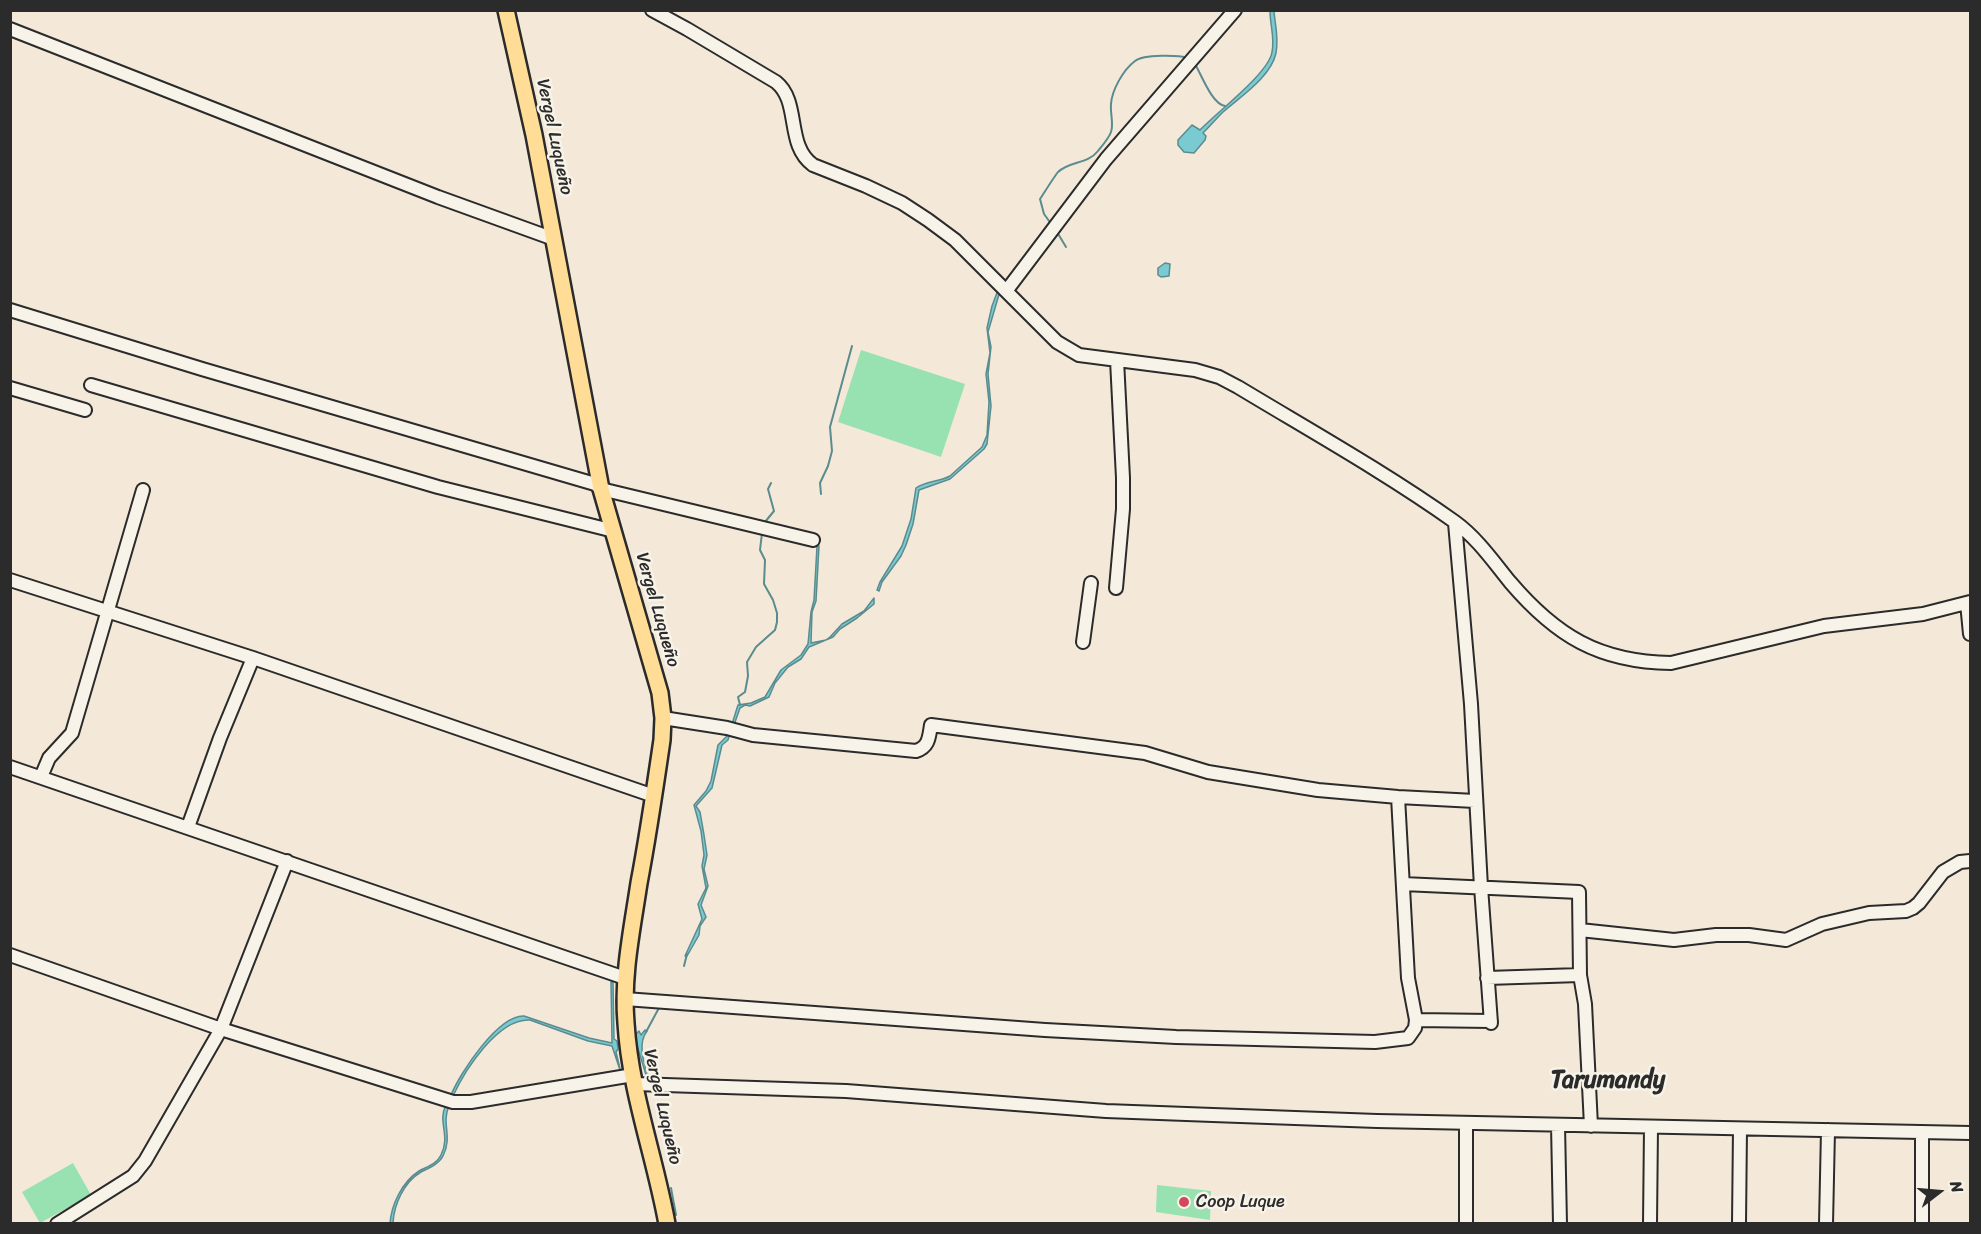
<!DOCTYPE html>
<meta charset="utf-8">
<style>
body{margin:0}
#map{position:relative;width:1981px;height:1234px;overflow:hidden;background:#f4e9d8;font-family:Sriracha,sans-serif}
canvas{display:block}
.frame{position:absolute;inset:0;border:12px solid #2b2b2b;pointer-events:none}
.north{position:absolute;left:1909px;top:1162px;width:60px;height:60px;-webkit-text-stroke:4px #f7f3e8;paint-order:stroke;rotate:74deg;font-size:16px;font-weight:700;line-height:24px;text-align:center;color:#2b2b2b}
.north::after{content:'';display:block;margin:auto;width:21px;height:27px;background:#2b2b2b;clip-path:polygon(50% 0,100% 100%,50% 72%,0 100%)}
</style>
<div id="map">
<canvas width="1981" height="1234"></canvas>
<div class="frame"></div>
<div class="north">N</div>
</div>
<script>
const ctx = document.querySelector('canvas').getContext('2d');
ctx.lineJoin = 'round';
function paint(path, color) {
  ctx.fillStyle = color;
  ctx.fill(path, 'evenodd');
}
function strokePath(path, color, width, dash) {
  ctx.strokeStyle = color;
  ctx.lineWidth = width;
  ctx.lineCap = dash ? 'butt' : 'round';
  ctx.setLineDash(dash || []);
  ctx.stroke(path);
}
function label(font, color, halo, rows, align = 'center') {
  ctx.font = font + ' Sriracha,sans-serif';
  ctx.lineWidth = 5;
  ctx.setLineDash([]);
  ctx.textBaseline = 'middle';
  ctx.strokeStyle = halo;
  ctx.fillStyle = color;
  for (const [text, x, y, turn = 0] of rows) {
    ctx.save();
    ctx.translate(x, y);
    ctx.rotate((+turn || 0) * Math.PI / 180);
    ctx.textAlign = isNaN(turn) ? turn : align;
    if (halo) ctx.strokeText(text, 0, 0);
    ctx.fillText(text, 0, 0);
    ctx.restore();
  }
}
const green = new Path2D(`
 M 861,350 L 965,384 L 941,457 L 838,422 Z
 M 73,1163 L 91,1195 L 40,1223 L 22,1192 Z
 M 1157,1185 L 1211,1191 L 1210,1220 L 1156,1212 Z`);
const water = new Path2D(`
 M 1270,11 L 1274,11 C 1275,25 1279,38 1276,53 C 1271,77 1240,97 1223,112 C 1216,119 1210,126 1203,133 L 1206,136 L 1205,140 L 1194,153 L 1184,152 L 1178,145 L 1178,140 L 1192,125 L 1200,130 C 1217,112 1269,73 1272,52 C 1275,38 1270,25 1270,11 Z
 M 1165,263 L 1170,264 L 1169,276 L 1161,277 L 1158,275 L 1158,268 Z
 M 998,290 L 1000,291 L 988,332 L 991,347 L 988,374 L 991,406 L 987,444 L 984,449 L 950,479 L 919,490 L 913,524 L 906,545 L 901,556 L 882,582 L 879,591 L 877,590 L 880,582 L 902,546 L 911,519 L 916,488 C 926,481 939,482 950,476 L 982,447 L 987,435 L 989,402 L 986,374 L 990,353 L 987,328 L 992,306 Z
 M 817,546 L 819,546 L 816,601 L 812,612 L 811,643 L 826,640 L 830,637 L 842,624 L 864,611 L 874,598 L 874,604 L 857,618 L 840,629 L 833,637 L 809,647 L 801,659 L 788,667 L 775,683 L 769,697 L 750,706 L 745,705 L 740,708 L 734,725 L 732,724 L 738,705 L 751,703 L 765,697 L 781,670 L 801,655 L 808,644 L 811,612 L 814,600 Z
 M 730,733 L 728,740 L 722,745 L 712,788 L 696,806 L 700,812 L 704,835 L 707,855 L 704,869 L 708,886 L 701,905 L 706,917 L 700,926 L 699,935 L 687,956 L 685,956 L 702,919 L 698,904 L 706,888 L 702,866 L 704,855 L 701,831 L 694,805 L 706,791 L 711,781 L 718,745 Z
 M 611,982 L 613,982 L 614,1039 L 617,1041 L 618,1049 L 616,1052 L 621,1073 L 612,1046 L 588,1041 L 530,1020 C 498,1018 465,1070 453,1096 L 451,1095 C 460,1073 498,1015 524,1016 L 589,1038 L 612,1043 Z
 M 645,1030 L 647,1031 C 637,1044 644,1063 649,1078 L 647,1078 L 634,1036 L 639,1031 L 641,1035 Z
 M 446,1105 L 449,1106 C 441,1124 453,1136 443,1156 C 439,1164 429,1168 421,1172 C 404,1182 394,1204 393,1223 L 390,1224 C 391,1205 402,1182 419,1171 C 426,1167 437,1164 441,1155 C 451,1135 437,1122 446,1105 Z`);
const stream = new Path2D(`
 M 1195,64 C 1202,76 1212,104 1225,106
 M 1052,225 L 1044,214 L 1040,199 C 1044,193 1054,177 1058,172 C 1069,161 1088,164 1098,151 C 1102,146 1109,138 1111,132 C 1114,124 1110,113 1111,104 C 1112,90 1123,70 1135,61 C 1144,54 1178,55 1189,58
 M 1057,232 L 1066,247
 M 821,494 L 820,483 L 828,466 L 832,451 L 830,427 L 852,346
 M 765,522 L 774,511 L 768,489 L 771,483
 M 740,705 L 738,697 L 745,692 L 748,676 L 747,662 L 756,647 L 775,630 L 777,622 L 777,613 L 773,600 L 764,584 L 765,560 L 760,550 L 762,533
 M 684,966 L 687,954
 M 646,1032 L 660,1006
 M 671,1188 L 676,1215`);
const minor = new Path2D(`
 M 652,10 L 687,29 L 776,82 C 801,102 785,145 813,165 L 866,186 L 902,203 L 928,220 L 955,240 L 1057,342 L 1079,355 L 1195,370 L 1219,377 L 1238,387 C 1311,431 1386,473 1455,522 C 1477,538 1493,561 1510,582 C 1556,636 1599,662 1671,663 L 1824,626 L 1923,614 L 1970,602
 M 10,29 L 438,197 L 554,239
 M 1007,290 L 1106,159 L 1235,10
 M 10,310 L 202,369 L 595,484 L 601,489 L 813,540
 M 91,385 L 438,487 L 614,531
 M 10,388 L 85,410
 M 1455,523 L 1471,704 L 1481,887 L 1491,1023
 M 10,580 L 253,658 L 654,796
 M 1116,588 L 1123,509 L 1123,478 L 1117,360
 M 1967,603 L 1970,634
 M 1083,642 L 1091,583
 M 663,718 L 727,728 L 753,735 L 916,751 C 929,747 929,737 931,725 L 1145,753 L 1208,772 L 1318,790 L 1398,797 L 1475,801
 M 10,767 L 625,978
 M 41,777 L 49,758 L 72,733 L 143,490
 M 188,827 L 220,738 L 253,658
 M 1403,884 L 1579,892 L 1580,975 L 1585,1004 L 1591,1126
 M 1580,930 L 1674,940 L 1716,935 L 1749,935 L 1786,940 L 1822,924 L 1869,913 L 1906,911 L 1913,908 L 1919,903 L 1943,872 L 1960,862 L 1970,861
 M 10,955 L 221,1029 L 453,1102 L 471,1102 L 633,1075
 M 1487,978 L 1580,975
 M 625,999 L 1045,1030 L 1176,1037 L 1375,1042 L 1408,1038 L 1415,1028 L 1416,1020 L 1408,978 L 1398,797
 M 1416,1020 L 1491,1021
 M 635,1084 L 846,1091 L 1106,1111 L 1213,1115 L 1377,1121 L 1970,1133
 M 1558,1125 L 1560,1224
 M 1922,1132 L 1922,1224
 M 57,1224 L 133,1176 L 145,1161 L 221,1029 L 287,861
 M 1466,1224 L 1466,1123
 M 1650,1224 L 1651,1127
 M 1739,1224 L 1740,1129
 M 1826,1224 L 1828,1130`);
const major = new Path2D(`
 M 506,10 L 534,135 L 601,489 L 660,693 L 663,718 L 662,740 C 655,788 648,836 639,883 C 632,930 622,976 626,1023 C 630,1091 655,1157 667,1224`);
const markers = [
 [1184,1202,6,"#d1495b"]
];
const streetNames = [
 ["Vergel Luqueño",554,137,78],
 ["Vergel Luqueño",657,610,74],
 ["Vergel Luqueño",662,1107,77]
];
const poiNames = [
 ["Coop Luque",1196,1202]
];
const districtNames = [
 ["Tarumandy",1608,1081]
];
paint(green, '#98e1b0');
paint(water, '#7acbd1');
strokePath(water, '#5a8b8f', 1.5);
strokePath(stream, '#5a8b8f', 2);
strokePath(minor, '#2b2b2b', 16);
strokePath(major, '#2b2b2b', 20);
strokePath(minor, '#f7f3e8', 12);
strokePath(major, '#ffdd96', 15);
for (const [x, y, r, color] of markers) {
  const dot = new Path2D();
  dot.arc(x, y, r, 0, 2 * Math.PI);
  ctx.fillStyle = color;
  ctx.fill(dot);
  strokePath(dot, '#f7f3e8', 2);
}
label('18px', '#2b2b2b', '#f7f3e8', streetNames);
label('18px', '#2b2b2b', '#f7f3e8', poiNames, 'left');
label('bold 24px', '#2b2b2b', '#f7f3e8', districtNames);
</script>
